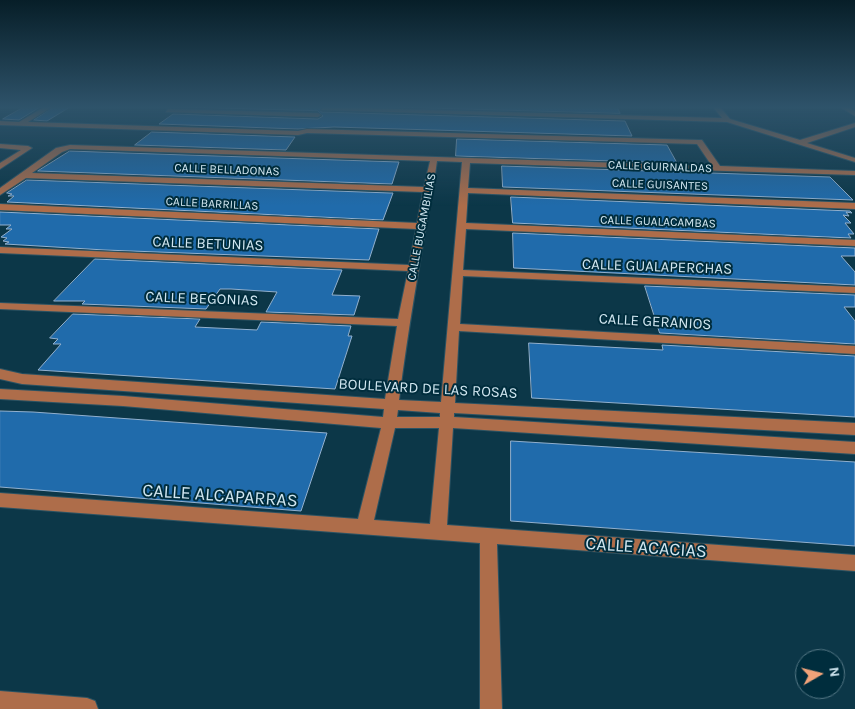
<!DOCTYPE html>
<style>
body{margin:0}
#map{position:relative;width:855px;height:709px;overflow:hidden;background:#0c3748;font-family:Karla,sans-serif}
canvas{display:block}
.north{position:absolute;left:795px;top:649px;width:50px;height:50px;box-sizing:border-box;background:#002d3d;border:1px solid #547785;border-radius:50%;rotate:82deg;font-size:14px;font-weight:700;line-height:20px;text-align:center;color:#d1e7f1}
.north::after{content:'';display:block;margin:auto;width:18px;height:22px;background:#f0a279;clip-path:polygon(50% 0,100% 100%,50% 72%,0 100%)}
</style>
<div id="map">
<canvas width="855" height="709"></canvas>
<div class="north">N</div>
</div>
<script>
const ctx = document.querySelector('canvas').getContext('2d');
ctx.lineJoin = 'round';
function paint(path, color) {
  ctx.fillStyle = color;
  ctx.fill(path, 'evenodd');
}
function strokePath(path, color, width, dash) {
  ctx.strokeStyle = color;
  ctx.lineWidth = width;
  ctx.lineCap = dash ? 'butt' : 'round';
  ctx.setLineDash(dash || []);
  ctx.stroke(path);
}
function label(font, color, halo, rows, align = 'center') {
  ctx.font = font + ' Karla,sans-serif';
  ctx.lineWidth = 4;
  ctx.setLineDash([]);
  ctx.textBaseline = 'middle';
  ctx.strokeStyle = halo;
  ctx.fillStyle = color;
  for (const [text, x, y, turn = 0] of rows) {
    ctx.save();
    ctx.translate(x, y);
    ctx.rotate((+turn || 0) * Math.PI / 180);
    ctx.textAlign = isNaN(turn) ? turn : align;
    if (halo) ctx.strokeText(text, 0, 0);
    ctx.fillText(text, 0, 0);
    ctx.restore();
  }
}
const building = new Path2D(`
 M 24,107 L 40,107 L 19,120 L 3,119 Z
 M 54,107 L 70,107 L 47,121 L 34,120 Z
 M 181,107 L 321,107 L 321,112 L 625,121 L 632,136 L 334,127 L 298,129 L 159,124 L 173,114 L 318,119 L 323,116 L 318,111 Z
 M 393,107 L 617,107 L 620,113 Z
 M 152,132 L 295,137 L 286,150 L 135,145 Z
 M 457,139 L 667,145 L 677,163 L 456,156 Z
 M 70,151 L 125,153 L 399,162 L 392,184 L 38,171 Z
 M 502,166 L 830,177 L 853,200 L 503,187 Z
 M 27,180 L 390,193 L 393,193 L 383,220 L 7,202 L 14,196 L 8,196 L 12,194 L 7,193 Z
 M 511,197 L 850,211 L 852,213 L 846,212 L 849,216 L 843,215 L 851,223 L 845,223 L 854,234 L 848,234 L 851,238 L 513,223 Z
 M 0,212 L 379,229 L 369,260 L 105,250 L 5,244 L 9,242 L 3,241 L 7,238 L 1,237 L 12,229 L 6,229 L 11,225 L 0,225 Z
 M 513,233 L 855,248 L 855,256 L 841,256 L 855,272 L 855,285 L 514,268 Z
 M 95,259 L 342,270 L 332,295 L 360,296 L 354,315 L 266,312 L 277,292 L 231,289 L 220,289 L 206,309 L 82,304 L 85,301 L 54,301 Z
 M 645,286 L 855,295 L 855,307 L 844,307 L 855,321 L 855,344 L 660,333 Z
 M 73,314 L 200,319 L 195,327 L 216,328 L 257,330 L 261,322 L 351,326 L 348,336 L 352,336 L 335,389 L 38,370 L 61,344 L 53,344 L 58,339 L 50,338 Z
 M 529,343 L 663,350 L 662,345 L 855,356 L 855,417 L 532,398 Z
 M 0,411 L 33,412 L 327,433 L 301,511 L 0,487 Z
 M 511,441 L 855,462 L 855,546 L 511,521 Z`);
const minor = new Path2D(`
 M 44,107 L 52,107 L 28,122 L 298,131 L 307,129 L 699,140 L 702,140 L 720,166 L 855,171 L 855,175 L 470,163 L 468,188 L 855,203 L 855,209 L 468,193 L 466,223 L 855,240 L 855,246 L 466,229 L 463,270 L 855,287 L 855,293 L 463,276 L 460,324 L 855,346 L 855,354 L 459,331 L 455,403 L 855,423 L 855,435 L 454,413 L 454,417 L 855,442 L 855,454 L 453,428 L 447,525 L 855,555 L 855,571 L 497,544 L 502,709 L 480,709 L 480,543 L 0,507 L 0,493 L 358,519 L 381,428 L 123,406 L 0,399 L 0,389 L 123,396 L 383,417 L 384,409 L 22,384 L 0,379 L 0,369 L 22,374 L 385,399 L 397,326 L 0,309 L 0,303 L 398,319 L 408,271 L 0,253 L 0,247 L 409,265 L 416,229 L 0,210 L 0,204 L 417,223 L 423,192 L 26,178 L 0,195 L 0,188 L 56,148 L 70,145 L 712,166 L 697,144 L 307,133 L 298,135 L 0,125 L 0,121 L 19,122 ZM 70,149 L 430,161 L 424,187 L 32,173 L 62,152 ZM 437,161 L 462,162 L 441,402 L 399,400 C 408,329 420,261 432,192 L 434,190 L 433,188 ZM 398,410 L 440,413 L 440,417 L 397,417 ZM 395,428 L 439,428 L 430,524 L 374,520 Z
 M 323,107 L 722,118 L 713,107 L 720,107 L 730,119 L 800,140 L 855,123 L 855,127 L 807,143 L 855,158 L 855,162 L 727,122 L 321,110 Z
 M 840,107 L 848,107 L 855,111 L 855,116 Z
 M 168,109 L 318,113 L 321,115 L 318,117 L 166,112 Z
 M 0,144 L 28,146 L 32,148 L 0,169 L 0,163 L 21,150 L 0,148 Z
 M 0,691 L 87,698 L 95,701 L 98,709 L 0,709 Z`);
const farStreetnames = [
 ["CALLE GUIRNALDAS",660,167,2],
 ["CALLE BELLADONAS",227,170,2],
 ["CALLE GUISANTES",660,185,2],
 ["CALLE BARRILLAS",212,204,3],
 ["CALLE GUALACAMBAS",658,222,2],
 ["CALLE BUGAMBILIAS",422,227,-79]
];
const streetNames = [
 ["CALLE BETUNIAS",208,244,2],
 ["CALLE GUALAPERCHAS",657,267,2],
 ["CALLE BEGONIAS",202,299,2],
 ["CALLE GERANIOS",655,322,3],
 ["BOULEVARD DE LAS ROSAS",428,389,3]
];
const nearStreetnames = [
 ["CALLE ALCAPARRAS",220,496,4],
 ["CALLE ACACIAS",646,548,4]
];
paint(building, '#206bab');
strokePath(building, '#92b0ce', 1);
strokePath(minor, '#2c5363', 2);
paint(minor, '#ae6d4a');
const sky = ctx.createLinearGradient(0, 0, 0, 206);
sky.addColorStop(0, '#071e28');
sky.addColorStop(0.52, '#2e536a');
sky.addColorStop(1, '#2e536a00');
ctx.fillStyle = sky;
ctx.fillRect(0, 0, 855, 206);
label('12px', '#d1e7f1', '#002d3d', farStreetnames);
label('15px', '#d1e7f1', '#002d3d', streetNames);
label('18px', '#d1e7f1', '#002d3d', nearStreetnames);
</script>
